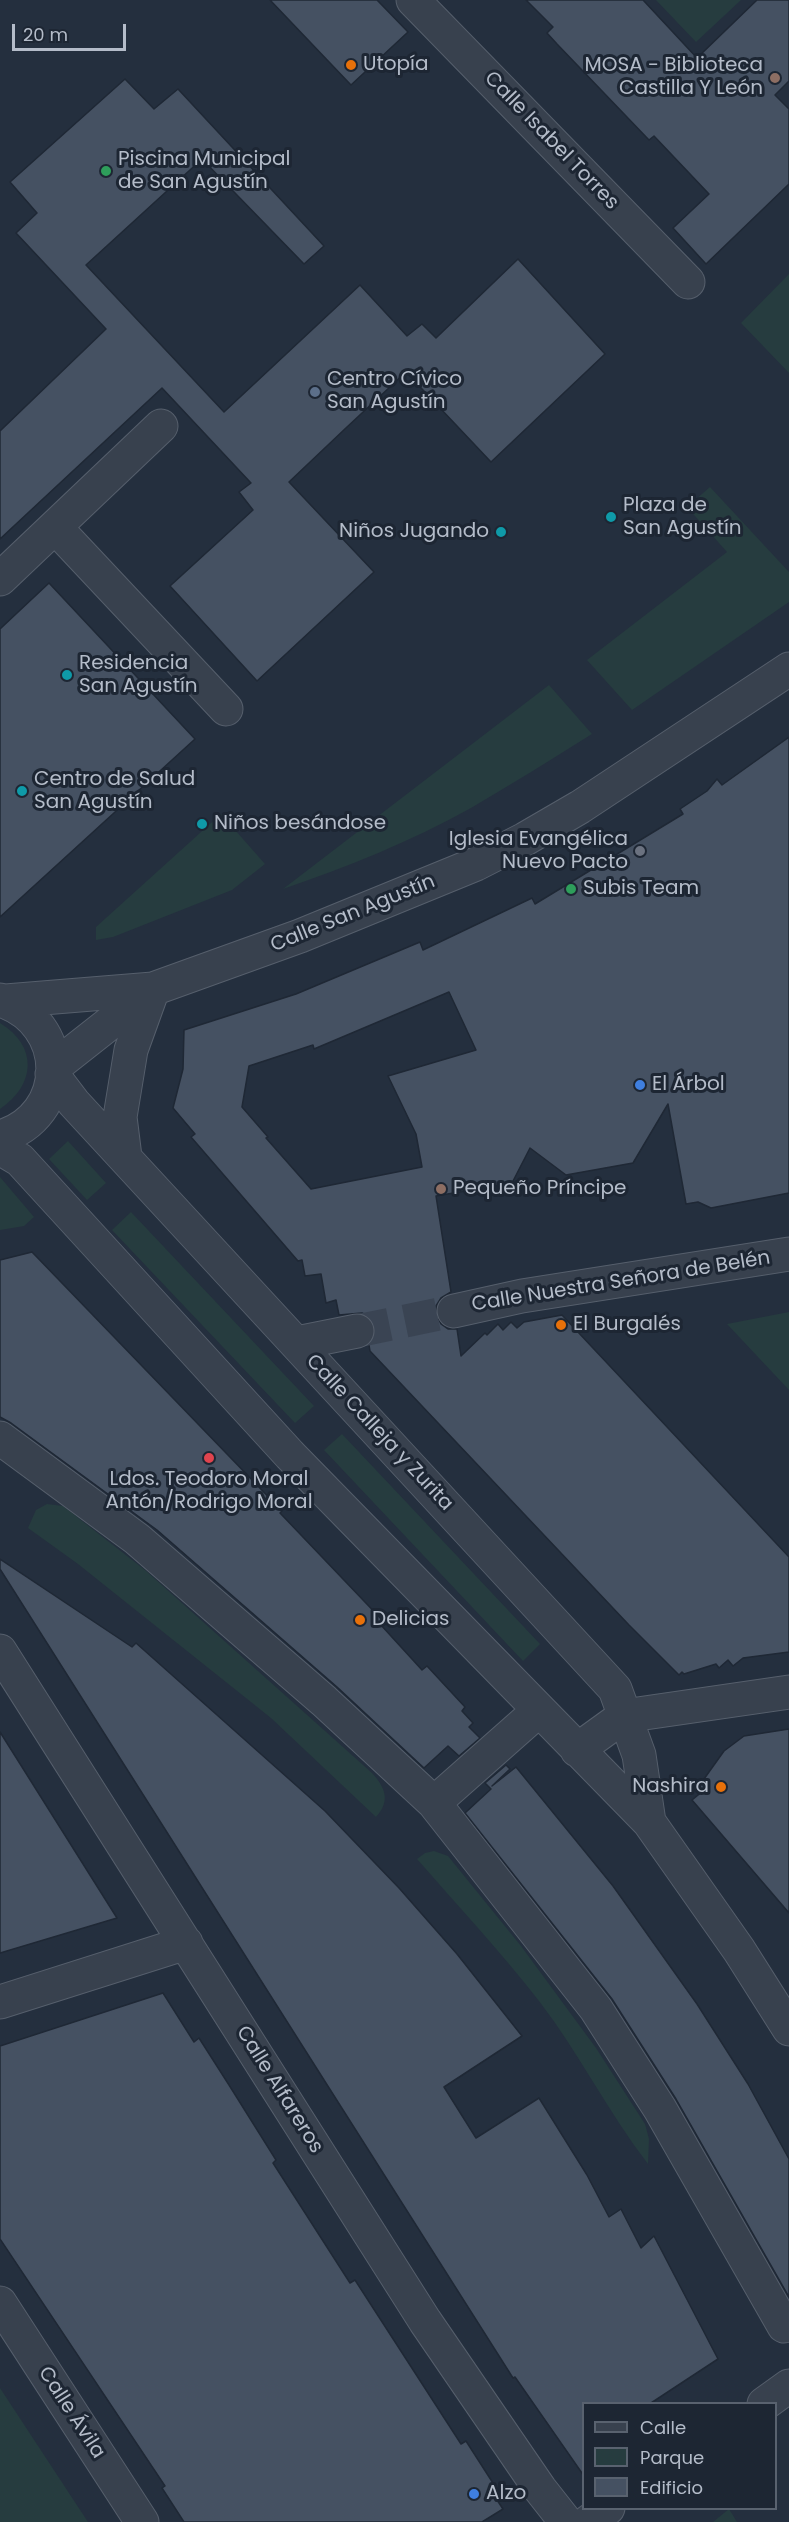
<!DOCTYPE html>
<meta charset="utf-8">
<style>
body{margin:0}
#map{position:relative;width:789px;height:2522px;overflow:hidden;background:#242f3e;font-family:Poppins,sans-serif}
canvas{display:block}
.legend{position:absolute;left:582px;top:2402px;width:195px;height:108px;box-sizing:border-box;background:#1d2633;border:2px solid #59626f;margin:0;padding:8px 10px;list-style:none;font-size:18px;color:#b4bcc9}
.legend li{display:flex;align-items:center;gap:12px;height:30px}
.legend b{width:30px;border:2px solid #59626f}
.scale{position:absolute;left:12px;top:24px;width:114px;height:27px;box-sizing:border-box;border:3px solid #b4bcc9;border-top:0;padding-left:8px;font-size:18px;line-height:21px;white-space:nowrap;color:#b4bcc9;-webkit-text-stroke:4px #1d2633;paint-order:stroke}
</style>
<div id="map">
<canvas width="789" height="2522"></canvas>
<ul class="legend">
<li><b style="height:8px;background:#38414e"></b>Calle</li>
<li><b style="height:16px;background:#263c3f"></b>Parque</li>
<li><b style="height:16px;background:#455162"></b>Edificio</li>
</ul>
<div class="scale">20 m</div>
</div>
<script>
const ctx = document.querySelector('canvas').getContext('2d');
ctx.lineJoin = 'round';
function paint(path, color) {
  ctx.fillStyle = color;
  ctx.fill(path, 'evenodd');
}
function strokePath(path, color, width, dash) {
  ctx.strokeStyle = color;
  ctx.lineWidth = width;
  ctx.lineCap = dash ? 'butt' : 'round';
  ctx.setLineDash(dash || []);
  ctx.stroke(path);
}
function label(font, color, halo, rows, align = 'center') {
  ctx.font = font + ' Poppins,sans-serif';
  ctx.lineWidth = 6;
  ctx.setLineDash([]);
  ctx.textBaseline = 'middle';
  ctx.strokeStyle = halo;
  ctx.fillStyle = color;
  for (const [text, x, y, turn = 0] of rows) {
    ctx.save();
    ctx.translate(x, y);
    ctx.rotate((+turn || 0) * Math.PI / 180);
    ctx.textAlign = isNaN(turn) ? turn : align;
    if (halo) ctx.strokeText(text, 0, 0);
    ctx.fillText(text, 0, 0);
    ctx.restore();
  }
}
const green = new Path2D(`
 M 656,0 L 741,0 L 696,42 Z
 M 789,274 L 789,373 L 741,323 Z
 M 710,487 L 789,572 L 789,602 L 632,710 L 587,660 L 727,552 L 687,507 Z
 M 549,685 L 592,734 C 552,759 512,784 471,808 C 412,841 347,867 283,889 Z
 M 221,814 L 265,864 L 232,890 L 113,937 L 96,940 L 96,927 Z
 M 0,1023 C 38,1046 36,1085 0,1109 Z
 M 68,1141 L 106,1183 L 87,1200 L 49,1159 Z
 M 0,1177 L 34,1217 L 24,1226 L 0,1230 Z
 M 131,1212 L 314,1406 L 295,1423 L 112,1230 Z
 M 789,1312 L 789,1390 L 727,1324 Z
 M 342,1434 L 540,1644 L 523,1661 L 324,1450 Z
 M 47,1504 L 63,1506 L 145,1570 L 372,1773 C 385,1787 391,1801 376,1817 L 271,1718 L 78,1564 L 28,1528 L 36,1510 Z
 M 434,1851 L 448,1856 L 521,1946 L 596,2048 L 645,2124 L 649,2139 L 648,2164 C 608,2112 579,2053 539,2001 C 501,1952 458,1906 417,1859 L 425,1853 Z
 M 0,2388 L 88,2522 L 0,2522 Z
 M 729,2509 L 737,2522 L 713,2522 Z`);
const building = new Path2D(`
 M 270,0 L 377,0 L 408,32 L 351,85 Z
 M 526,0 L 643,0 L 697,58 L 757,0 L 789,0 L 789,81 L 775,95 L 789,109 L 789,184 L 706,264 L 673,228 L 709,194 L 654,136 L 649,140 L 557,44 L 547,33 L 553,27 Z
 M 125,79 L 154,109 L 178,89 L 324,246 L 304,264 L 202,159 L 86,265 L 224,412 L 360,285 L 407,336 L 422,324 L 436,338 L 518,259 L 605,354 L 491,462 L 406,372 L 347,427 L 289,482 L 374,572 L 257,681 L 170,586 L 253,510 L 239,492 L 251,483 L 162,388 L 0,539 L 0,431 L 106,329 L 16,233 L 37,213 L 10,182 Z
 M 49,583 L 195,739 L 0,917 L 0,629 Z
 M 789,737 L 789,1193 L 711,1208 L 698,1202 L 686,1204 L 668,1104 L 633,1163 L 566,1175 L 530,1148 L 512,1183 L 436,1196 L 451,1292 L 441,1298 L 436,1306 L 436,1314 L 441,1324 L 448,1329 L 457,1329 L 461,1356 L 485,1333 L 487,1335 L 498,1324 L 503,1330 L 511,1322 L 517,1328 L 524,1322 L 562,1315 L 789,1557 L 789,1652 L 743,1658 L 733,1666 L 728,1660 L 719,1668 L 716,1664 L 684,1674 L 682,1672 L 679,1675 L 629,1625 L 370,1351 L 369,1345 L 375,1338 L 375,1328 L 371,1318 L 362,1313 L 339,1315 L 336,1300 L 326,1303 L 321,1274 L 305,1276 L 302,1260 L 298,1261 L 191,1137 L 195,1134 L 173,1108 L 183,1069 L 184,1030 L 296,994 L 420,942 L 423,950 L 532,898 L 535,904 L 683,814 L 680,809 L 707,791 L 717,779 L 722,785 ZM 449,992 L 476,1050 L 388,1076 L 416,1134 L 422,1167 L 311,1189 L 266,1138 L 268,1137 L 242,1107 L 249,1066 L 313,1045 L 314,1049 Z
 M 32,1252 L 282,1511 L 280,1513 L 384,1622 L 380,1624 L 422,1670 L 427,1666 L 465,1707 L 462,1711 L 473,1723 L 469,1727 L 480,1738 L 459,1756 L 448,1746 L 424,1768 L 337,1687 L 157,1530 L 11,1423 L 0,1417 L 0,1260 Z
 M 0,1559 L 132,1647 L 136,1643 L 325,1811 L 399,1888 L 457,1954 L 522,2036 L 444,2087 L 476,2138 L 539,2098 L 587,2175 L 609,2217 L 621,2209 L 641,2248 L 654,2236 L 718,2359 L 651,2403 L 584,2403 L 584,2476 L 515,2377 L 513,2378 L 0,1569 Z
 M 789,1729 L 789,1913 L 692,1800 L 703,1791 L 699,1786 L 724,1751 L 744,1736 Z
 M 0,1732 L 117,1918 L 0,1953 Z
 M 506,1765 L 510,1769 L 492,1786 L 516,1767 L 613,1886 L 697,2004 L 748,2084 L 789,2159 L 789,2297 L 676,2099 L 612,1999 L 465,1813 L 491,1789 L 485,1783 Z
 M 163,1993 L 194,2042 L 199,2038 L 229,2085 L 276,2160 L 273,2163 L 350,2283 L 355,2280 L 461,2444 L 466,2441 L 500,2494 L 495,2497 L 503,2509 L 482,2522 L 184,2522 L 162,2488 L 165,2486 L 0,2239 L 0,2046 Z`);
const minorTunnel = new Path2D(`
 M 357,1331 L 454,1311`);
const minor = new Path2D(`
 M 413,0 L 688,282
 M 55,527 L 226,709
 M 0,579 L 161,426
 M 0,1000 C 70,1022 71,1116 0,1137
 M 6,1001 L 153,989 L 300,936 L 476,864 L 525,839 L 580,807 L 789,669
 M 54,1067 L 153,989
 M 52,1074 L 74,1103 L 615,1689 L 639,1755 L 649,1822
 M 0,1148 L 20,1160 L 290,1455 L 649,1822 L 739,1950 L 789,2029
 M 125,1157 L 120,1117 L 131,1050 L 153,989
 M 454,1311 L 522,1296 L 789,1254
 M 297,1343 L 357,1331
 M 0,1438 L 137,1539 L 324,1701 L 434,1803 L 596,2009 L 660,2109 L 784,2326
 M 0,1651 L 425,2321 L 540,2489 L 566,2522
 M 577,1750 L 624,1716 L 789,1692
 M 434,1803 L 538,1711
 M 0,2002 L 186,1943
 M 0,2303 L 142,2522
 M 764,2404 L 789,2386
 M 588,2522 L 608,2508`);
const markers = [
 [351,65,6,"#e8710a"],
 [775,78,6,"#8d6e63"],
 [106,171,6,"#2e9e5b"],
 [315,392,6,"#5c6f8a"],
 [611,517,6,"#0f9aa8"],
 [501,532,6,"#0f9aa8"],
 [67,675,6,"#0f9aa8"],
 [22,791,6,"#0f9aa8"],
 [202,824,6,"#0f9aa8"],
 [640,851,6,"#6b7280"],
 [571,889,6,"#2e9e5b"],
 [640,1085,6,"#3f7fe0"],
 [441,1189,6,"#8d6e63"],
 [561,1325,6,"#e8710a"],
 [209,1458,6,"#e0444e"],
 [360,1620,6,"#e8710a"],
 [721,1787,6,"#e8710a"],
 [474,2494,6,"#3f7fe0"]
];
const poiNames = [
 ["Utopía",363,65],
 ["MOSA - Biblioteca",763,66,"right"],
 ["Castilla Y León",763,89,"right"],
 ["Piscina Municipal",118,160],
 ["de San Agustín",118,183],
 ["Centro Cívico",327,380],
 ["San Agustín",327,403],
 ["Plaza de",623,506],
 ["San Agustín",623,529],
 ["Niños Jugando",489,532,"right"],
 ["Residencia",79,664],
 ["San Agustín",79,687],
 ["Centro de Salud",34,780],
 ["San Agustín",34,803],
 ["Niños besándose",214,824],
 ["Iglesia Evangélica",628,840,"right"],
 ["Nuevo Pacto",628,863,"right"],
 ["Subis Team",583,889],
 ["El Árbol",652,1085],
 ["Pequeño Príncipe",453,1189],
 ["El Burgalés",573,1325],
 ["Ldos. Teodoro Moral",209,1480,"center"],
 ["Antón/Rodrigo Moral",209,1503,"center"],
 ["Delicias",372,1620],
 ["Nashira",709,1787,"right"],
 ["Alzo",486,2494]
];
const streetNames = [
 ["Calle Isabel Torres",551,141,46],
 ["Calle San Agustín",353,914,-22],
 ["Calle Nuestra Señora de Belén",621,1282,-9],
 ["Calle Calleja y Zurita",379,1433,47],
 ["Calle Alfareros",279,2090,58],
 ["Calle Ávila",71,2413,57]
];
paint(green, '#263c3f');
paint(building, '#455162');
strokePath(building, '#1f2835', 1.5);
strokePath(minorTunnel, '#3a4453', 33, [33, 16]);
strokePath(minor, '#565f6c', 35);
strokePath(minor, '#38414e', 33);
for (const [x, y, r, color] of markers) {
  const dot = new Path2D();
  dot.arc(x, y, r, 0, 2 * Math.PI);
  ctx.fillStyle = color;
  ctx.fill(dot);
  strokePath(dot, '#1d2633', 2);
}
label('20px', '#b4bcc9', '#1d2633', poiNames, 'left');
label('20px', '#b4bcc9', '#1d2633', streetNames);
</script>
